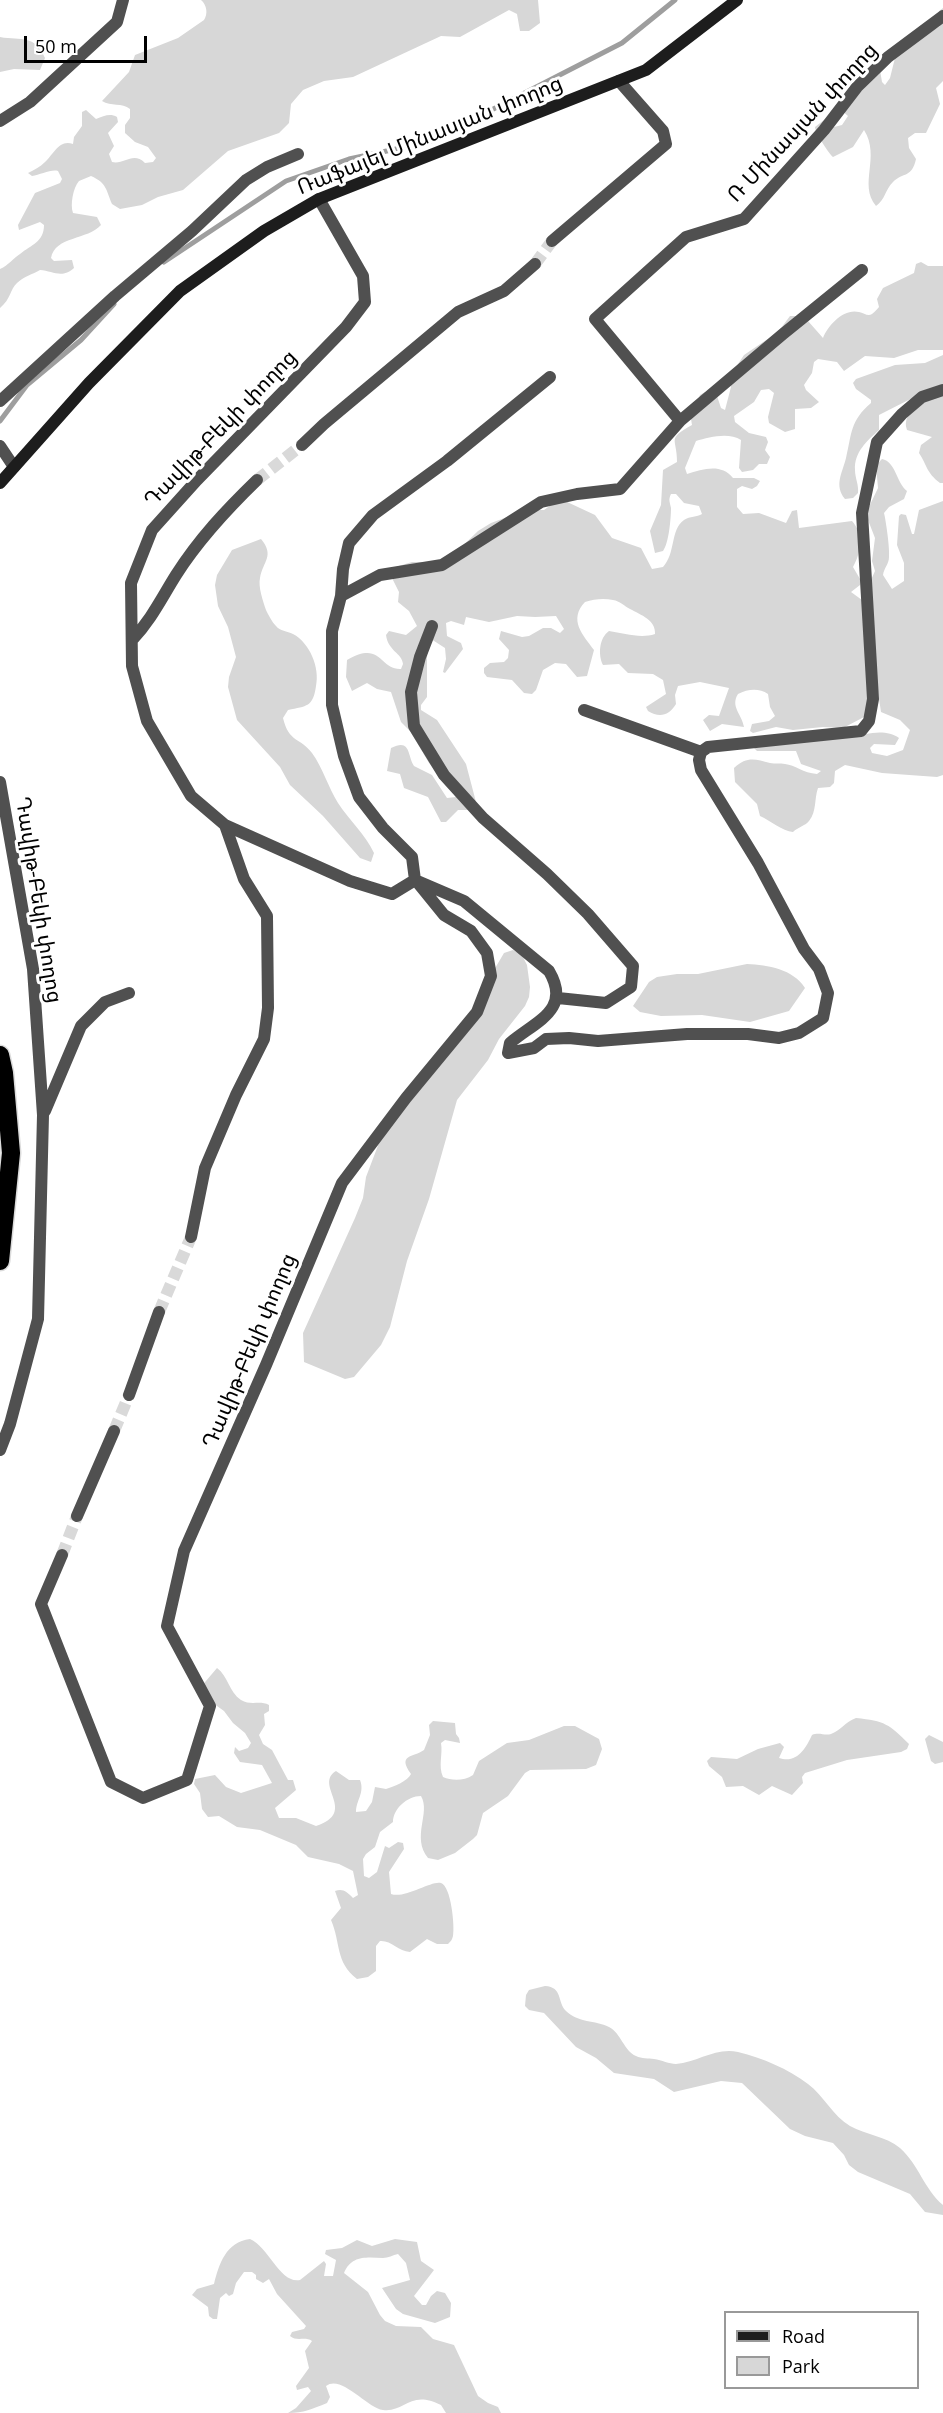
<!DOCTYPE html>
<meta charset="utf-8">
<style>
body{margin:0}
#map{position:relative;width:943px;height:2413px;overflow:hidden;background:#fff;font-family:"Open Sans",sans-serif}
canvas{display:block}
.legend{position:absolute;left:724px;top:2311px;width:195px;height:78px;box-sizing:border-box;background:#fff;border:2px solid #999;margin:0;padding:8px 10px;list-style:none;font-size:18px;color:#000}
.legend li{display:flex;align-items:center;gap:12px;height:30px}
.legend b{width:30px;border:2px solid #999}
.scale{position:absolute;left:24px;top:36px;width:123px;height:27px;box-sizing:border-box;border:3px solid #000;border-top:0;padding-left:8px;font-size:18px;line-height:21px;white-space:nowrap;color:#000;-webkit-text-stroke:4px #fff;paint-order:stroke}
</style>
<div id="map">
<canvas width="943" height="2413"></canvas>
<ul class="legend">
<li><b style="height:8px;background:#1d1d1d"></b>Road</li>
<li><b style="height:16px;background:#d7d7d7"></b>Park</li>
</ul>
<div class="scale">50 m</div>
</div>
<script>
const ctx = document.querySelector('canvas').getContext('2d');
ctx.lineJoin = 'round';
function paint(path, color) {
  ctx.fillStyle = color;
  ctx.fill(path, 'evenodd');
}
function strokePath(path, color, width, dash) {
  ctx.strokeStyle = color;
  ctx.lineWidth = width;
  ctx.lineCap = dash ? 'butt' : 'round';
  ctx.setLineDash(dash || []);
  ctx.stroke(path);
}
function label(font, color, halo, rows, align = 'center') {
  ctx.font = font + ' "Open Sans","Noto Sans Armenian",sans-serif';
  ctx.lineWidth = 6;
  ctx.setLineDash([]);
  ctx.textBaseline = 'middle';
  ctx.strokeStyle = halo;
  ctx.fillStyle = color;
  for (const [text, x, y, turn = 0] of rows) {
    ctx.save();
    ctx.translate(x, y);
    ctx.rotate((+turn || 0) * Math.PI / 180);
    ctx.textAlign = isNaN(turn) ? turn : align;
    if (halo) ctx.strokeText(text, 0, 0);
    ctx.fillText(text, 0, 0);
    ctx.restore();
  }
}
const green = new Path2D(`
 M 201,0 L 538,0 L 540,23 L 529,31 L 520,31 L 517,14 L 509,10 L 460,37 L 441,36 L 353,77 L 324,81 L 303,90 L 291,104 L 289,123 L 279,133 L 228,151 L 183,190 L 158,197 L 142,205 L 120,209 L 112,204 C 106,190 107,183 91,176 L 79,181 C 73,188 70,205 73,213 L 97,217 L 101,225 C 88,240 55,236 51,258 L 54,261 L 72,260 L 74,268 C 62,279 53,271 40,270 C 33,274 23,277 17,283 C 10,289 11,299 0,308 L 0,269 C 9,265 12,259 20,254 C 31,245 44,242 44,225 L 40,222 L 19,230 L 18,225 L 35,193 L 60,183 L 62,179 L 58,171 C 51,169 40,175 32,176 L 28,173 C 34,170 40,167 45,162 C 54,154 59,139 73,144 L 74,137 L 82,126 L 82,112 L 86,110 L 96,119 C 104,116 110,113 117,117 L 118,122 L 108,133 L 114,146 L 109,154 L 112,162 C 124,165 133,151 145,163 L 153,162 L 156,158 L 148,147 L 135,142 L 125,133 L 125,125 L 130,118 L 130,109 C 122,102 111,107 102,101 L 129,72 L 135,55 L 178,38 L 204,20 C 208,14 207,5 201,0 Z
 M 943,8 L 943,81 L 936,88 L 940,104 L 926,133 L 915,133 L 908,138 L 909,148 L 916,159 C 912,178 903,172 893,182 C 885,190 885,200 876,206 C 858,184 881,157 864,130 L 853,147 L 833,157 C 829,154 815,132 815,127 L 829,116 L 834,127 L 842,125 L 848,116 L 841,110 L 880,70 L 882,82 L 885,85 L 890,78 L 896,54 L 940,26 L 939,11 Z
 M 0,37 C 22,41 34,34 45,58 L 40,70 L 14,69 L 0,72 Z
 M 921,262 L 928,266 L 943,266 L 943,350 L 918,350 L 894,358 L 865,356 L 844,371 L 837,362 L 818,359 L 814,362 L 812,373 L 804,385 L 806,390 L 819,402 L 811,408 L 795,409 L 795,429 L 785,432 L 769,423 L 768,417 L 774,393 L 769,389 L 761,390 L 754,402 L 734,416 L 735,422 L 749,433 L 766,437 L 768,442 L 765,450 L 770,457 L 767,464 L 759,464 L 753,470 L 742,472 L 739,468 L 741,440 C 729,432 709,437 696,441 L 685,468 L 687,474 C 703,469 721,463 733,478 L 754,478 L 760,481 L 757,486 L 752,489 L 742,486 L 737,489 L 737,507 L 743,514 L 759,513 L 786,523 L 792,511 L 797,510 L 799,528 L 852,521 C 864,534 861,553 853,567 L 860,579 L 860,585 L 851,592 L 862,600 L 875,571 L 872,561 L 875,538 L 868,520 L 867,511 L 878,488 L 876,465 L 882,459 C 896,462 896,482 907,491 L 904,499 L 889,507 L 884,513 C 886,521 890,549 889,557 C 889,564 884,568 883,575 L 892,589 L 904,581 L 904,563 L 897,545 L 899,516 L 901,514 L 906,515 L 912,534 L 914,534 L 919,510 L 943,501 L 943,775 L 937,777 L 882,773 L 845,765 L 835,771 L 834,783 L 830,787 L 818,788 C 814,799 817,811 809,821 C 805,826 798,827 793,832 C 782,831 771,821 760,816 L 757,804 L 735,782 L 734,768 C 747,756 755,759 770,763 C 775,764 780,763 785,764 C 795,765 803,773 817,774 L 821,771 L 801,764 L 796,751 L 757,751 L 753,747 L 853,737 C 867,733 887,729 899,738 L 895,745 L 874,744 L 870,748 L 872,753 L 887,756 L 903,750 L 910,730 L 900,720 L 881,712 L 878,692 L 866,716 L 843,728 L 823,727 L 793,730 L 776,727 L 753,733 L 750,731 L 752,724 L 769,721 L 775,716 L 770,707 L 768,694 C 759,688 748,689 738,694 C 730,707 742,714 744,727 L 722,724 L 710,731 L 703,720 L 709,715 L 719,716 L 729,688 L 700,682 L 678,686 L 675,695 L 676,704 C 669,716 659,718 648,711 L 646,707 L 666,694 L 663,680 L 653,674 L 628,673 L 619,664 L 603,665 C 598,655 599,638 609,631 C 624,633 640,639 655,634 C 656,620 641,615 630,609 C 624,606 620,601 613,600 C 604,598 594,599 585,602 C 568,620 583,635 594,650 L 587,676 L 577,677 L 566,664 L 555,663 L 543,670 L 536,690 L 532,694 L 524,693 L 512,680 L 487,677 L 484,673 L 484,668 L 490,663 L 504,662 L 508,658 L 509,650 L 499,639 L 501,631 L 522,637 L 529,636 L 543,628 L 551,628 L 560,633 L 564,629 L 556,616 L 535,617 L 517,616 L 489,622 L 466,617 L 464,625 L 451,621 L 446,623 L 447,636 L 461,643 L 463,649 L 445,673 L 443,672 L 446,659 L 445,648 L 431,639 L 429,643 L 427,657 L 427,697 L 421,705 L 421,710 L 437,720 L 466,764 L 476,802 L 469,810 L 458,810 L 446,822 L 441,822 L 428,797 L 404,788 L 400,774 L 387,771 L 391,748 C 411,738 407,755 414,766 L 432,775 L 447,798 L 456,797 L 429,763 L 410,731 L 401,722 L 391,692 L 377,689 L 367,683 L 352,691 L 346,677 L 347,660 C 382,640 379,670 401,669 L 403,664 C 402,653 388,651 386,635 L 389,631 L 406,635 L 417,626 L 409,611 L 398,602 L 399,592 L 392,578 L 392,568 L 412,562 L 446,562 L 478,531 L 491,523 L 526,510 L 544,510 L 551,505 L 565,501 L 595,515 L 612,538 L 641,548 L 652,569 L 663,567 C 676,553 670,530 684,520 C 690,516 697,517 702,514 L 699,506 L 684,503 L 676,494 L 671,494 C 668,500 670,502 671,508 C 671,518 669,543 663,551 L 655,553 L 650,531 L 661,505 L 663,470 L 677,462 C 677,437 666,440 692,425 L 691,419 L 700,395 L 705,392 L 717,396 L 721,408 L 725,410 L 731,387 L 728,379 L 744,355 L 778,332 L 790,316 L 800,316 L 808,321 L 823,338 C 828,325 844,308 859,312 C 864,313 868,317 872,314 C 875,312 877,309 879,307 L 877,299 L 883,288 L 914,273 L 916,264 Z
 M 943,355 L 943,386 L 930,389 L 879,415 L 879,430 C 867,441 854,452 855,470 C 855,478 859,485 858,493 L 853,498 L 845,499 C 834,485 842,474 846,458 C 852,433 850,421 871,403 L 871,400 L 856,389 L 853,383 L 856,379 L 895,365 L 925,363 Z
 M 943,394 L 943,483 L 940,483 C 926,472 928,467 919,453 L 921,445 L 932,437 L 907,430 C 900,410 929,400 943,394 Z
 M 261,539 C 275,556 263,561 260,578 C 258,587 263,601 266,610 C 268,614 272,622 276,626 C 280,631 287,631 293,634 C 310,643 320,668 316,686 C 313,707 307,706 288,710 L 283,718 C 289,743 300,737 312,753 C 323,768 328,787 338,803 C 349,820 365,834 374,853 L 371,862 L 360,858 L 323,816 L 290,785 L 280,767 L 237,720 L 228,687 L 229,677 L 236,657 L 228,627 L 218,606 L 215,585 L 217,575 L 232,550 Z
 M 513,950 L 522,955 L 527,965 L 530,987 L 529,997 L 525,1006 L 499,1039 L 488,1060 L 457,1100 L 429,1199 L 407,1261 L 390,1327 L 381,1345 L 354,1377 L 345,1379 L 304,1362 L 303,1333 L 355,1218 L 363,1198 L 366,1177 L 382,1135 L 477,1012 L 494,970 L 504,953 Z
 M 747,964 C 768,965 793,969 805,988 L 789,1011 L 750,1022 L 702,1015 L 661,1016 L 640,1012 L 633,1006 L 649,982 L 657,977 L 677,974 L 698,974 Z
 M 217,1668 C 228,1676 229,1692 241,1700 C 251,1706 260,1700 269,1705 L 269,1711 L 264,1714 L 265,1725 L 259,1735 L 263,1744 L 272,1750 L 288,1780 L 293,1780 L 296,1790 L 275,1808 L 279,1818 L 296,1818 L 316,1826 C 359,1812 313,1785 336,1771 L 349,1780 L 360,1780 C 365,1793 356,1800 356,1812 L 366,1811 L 372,1802 L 375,1787 L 386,1789 C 393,1787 408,1781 411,1774 C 397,1754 413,1758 424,1750 L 430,1735 L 429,1725 L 433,1721 L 455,1723 L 456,1734 L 459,1738 L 460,1743 L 445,1740 L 441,1743 C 443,1754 438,1766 443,1777 C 452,1781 464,1781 473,1775 L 479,1761 L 507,1743 L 529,1740 L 564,1726 L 575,1726 L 599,1739 L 602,1749 L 596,1765 L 586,1769 L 530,1770 L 525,1773 L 508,1796 L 483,1813 L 477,1835 L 473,1839 L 455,1853 L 438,1860 L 428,1858 C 411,1837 431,1813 421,1796 C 407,1796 393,1809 393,1822 L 380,1832 L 375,1847 L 366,1854 L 363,1859 L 364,1876 L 369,1878 L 377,1872 L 385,1846 L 389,1848 L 398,1842 L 403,1843 L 404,1849 L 389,1872 L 391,1894 C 405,1899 432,1880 441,1883 C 451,1886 455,1926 453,1936 C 452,1940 451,1941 448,1944 L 437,1944 L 427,1939 L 410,1952 C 398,1951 391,1940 380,1941 L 376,1946 L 376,1971 L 368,1977 L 357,1979 C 335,1962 341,1943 331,1920 L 341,1908 L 335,1891 C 343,1888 347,1892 353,1898 L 358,1895 L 353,1871 L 339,1864 L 308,1857 L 296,1845 L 260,1830 L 237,1827 L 219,1816 L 208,1817 L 202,1809 L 200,1793 L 194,1784 L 195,1779 L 215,1775 L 226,1787 L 241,1793 L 272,1783 L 262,1765 L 240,1762 L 234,1753 L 235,1747 L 239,1751 L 248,1748 L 251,1743 L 245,1733 L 233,1723 L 224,1711 L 210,1701 L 200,1688 Z
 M 856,1718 C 885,1721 889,1724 909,1744 L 907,1749 L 901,1752 L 847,1760 L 805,1773 L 802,1777 L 803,1783 L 792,1795 L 772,1786 L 759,1795 L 743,1786 L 726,1787 L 722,1777 L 709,1766 L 707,1761 L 711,1757 L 737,1759 L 758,1749 L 780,1743 L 784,1747 L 779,1758 C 797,1764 806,1748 812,1735 C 819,1732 825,1736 831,1734 C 840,1731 845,1722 856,1718 Z
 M 929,1735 L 943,1742 L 943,1762 L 935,1764 L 931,1761 L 925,1739 Z
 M 545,1986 C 563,1987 557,2002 566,2011 C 578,2023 595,2020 609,2027 C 621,2033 624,2051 636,2056 C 642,2059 648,2058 654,2059 C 662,2060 669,2064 676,2064 C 698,2062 716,2047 738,2052 C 763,2058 788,2069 808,2084 C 824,2096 833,2116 850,2126 C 866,2135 886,2136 900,2148 C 919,2165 924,2189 943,2205 L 943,2215 L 925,2212 L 910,2194 L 858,2172 L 849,2165 L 844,2155 L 833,2143 L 805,2136 L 790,2129 L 742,2083 L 721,2081 L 674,2092 L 654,2079 L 614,2073 L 596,2058 L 576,2047 L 544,2013 L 529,2010 L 525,2006 L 526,1995 L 529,1990 Z
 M 250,2239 C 269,2247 280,2284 300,2280 L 324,2261 L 326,2264 L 324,2276 L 333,2276 L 336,2260 L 325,2254 L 326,2250 L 342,2248 L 357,2240 L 372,2246 L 395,2239 L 417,2242 L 421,2261 L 434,2270 L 414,2296 L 422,2305 L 426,2305 L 431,2296 L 437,2291 L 445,2293 L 451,2303 L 450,2317 L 435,2323 L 403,2314 L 396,2309 L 382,2288 L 410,2280 L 406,2263 L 398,2254 C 393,2255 388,2258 383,2258 C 367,2257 351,2255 344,2273 L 368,2292 L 380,2315 L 385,2321 L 396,2326 L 421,2327 L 433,2339 L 454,2345 L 478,2396 L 488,2403 L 498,2407 L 501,2413 L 446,2413 L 441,2405 C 410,2389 404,2413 383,2410 C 366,2407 341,2374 326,2386 L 330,2397 L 327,2403 C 312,2409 304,2413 288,2413 L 296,2408 L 311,2391 L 308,2387 L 297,2390 L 296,2386 L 309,2368 L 305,2351 L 312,2341 C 305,2336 297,2342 290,2336 L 292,2332 L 304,2329 L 306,2326 L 277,2294 L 269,2279 L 263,2283 L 256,2279 L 256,2275 L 252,2272 L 244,2272 L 236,2283 L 233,2294 L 229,2296 L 226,2293 L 220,2298 L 217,2319 L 213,2319 L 209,2316 L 208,2307 L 192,2295 L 197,2289 L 214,2284 C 219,2264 226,2242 250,2239 Z`);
const stream = new Path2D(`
 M 164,262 L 286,181 L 349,159 L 429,142 L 622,43 L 675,0
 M 0,421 L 27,385 L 81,340 L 114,304`);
const streetTunnel = new Path2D(`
 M 535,264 L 552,241
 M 257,480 L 302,445
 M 159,1312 L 191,1237
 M 114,1431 L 129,1395
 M 62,1555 L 77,1516`);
const street = new Path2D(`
 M 0,121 L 30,102 L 117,22 L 123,0
 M 319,199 L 363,276 L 365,302 L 346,327 L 197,480 L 152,530 L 131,583 L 132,666 L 147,721 L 191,796 L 225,825 L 350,881 L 392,894 L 415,880
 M 552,241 L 666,144 L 663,131 L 619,81
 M 0,401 L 115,296 L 192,231 L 246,180 L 267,167 L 298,154
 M 680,421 L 595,319 L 686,237 L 744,219 L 824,130 L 857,87 L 888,57 L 943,16
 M 302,445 L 324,424 L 458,312 L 504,291 L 535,264
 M 0,446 L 14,467
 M 341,596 L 380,575 L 442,565 L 541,502 L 577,494 L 620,489 L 680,421 L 783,334 L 862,270
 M 432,626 L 420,657 L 411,692 L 414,726 L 444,775 L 483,818 L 547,874 L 588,914 L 633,966 L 631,987 L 606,1003 L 558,998
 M 132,640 C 151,620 161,599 176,575 C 199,539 226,510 257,480
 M 584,710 L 701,752
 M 0,782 L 33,969 L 43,1115 L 38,1319 L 10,1424 L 0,1450
 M 415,880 L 464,901 L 549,971 C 572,1010 536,1021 510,1043 L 508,1053 L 534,1048 L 546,1039 L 569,1038 L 598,1041 L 687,1034 L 748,1034 L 779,1038 L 799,1033 L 823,1018 L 828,993 L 819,969 L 804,949 L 758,863 L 701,770 L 699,760 L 701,752 L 708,747 L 861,731 L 869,721 L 873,699 L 862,513 L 877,442 L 902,414 L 922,397 L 943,390
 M 415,880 L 412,857 L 383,828 L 359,797 L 344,756 L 332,705 L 332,631 L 341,596 L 343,569 L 349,543 L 373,515 L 447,461 L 550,377
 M 45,1111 L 81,1026 L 105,1002 L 129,993
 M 191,1237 L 205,1168 L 236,1095 L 264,1039 L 268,1008 L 267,916 L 244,879 L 225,825
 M 129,1395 L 159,1312
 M 77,1516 L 114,1431
 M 62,1555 L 41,1604 L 111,1782 L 143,1798 L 187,1780 L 210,1706 L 167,1626 L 184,1551 L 266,1365 L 342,1183 L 406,1098 L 477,1012 L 491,976 L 487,953 L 471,931 L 444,915 L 418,883`);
const secondary = new Path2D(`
 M 0,483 L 89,383 L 180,291 L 264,231 L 319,199 L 646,70 L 737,0`);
const highway = new Path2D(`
 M 0,1055 L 4,1073 L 11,1153 L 0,1261`);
const streetNames = [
 ["Ռ Մինասյան փողոց",803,123,-47],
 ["Ռաֆայել Մինասյան փողոց",430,136,-22],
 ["Դավիթ-Բեկի փողոց",221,429,-46],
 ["Դավիթ-Բեկի փողոց",38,900,81],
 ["Դավիթ-Բեկի փողոց",250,1351,-67]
];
paint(green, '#d7d7d7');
strokePath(stream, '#9e9e9e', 5);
strokePath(streetTunnel, '#d9d9d9', 12, [12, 6]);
strokePath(highway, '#dbdbdb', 21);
strokePath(street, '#505050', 12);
strokePath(secondary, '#1d1d1d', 12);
strokePath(highway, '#000', 18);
label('21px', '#000', '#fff', streetNames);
</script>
